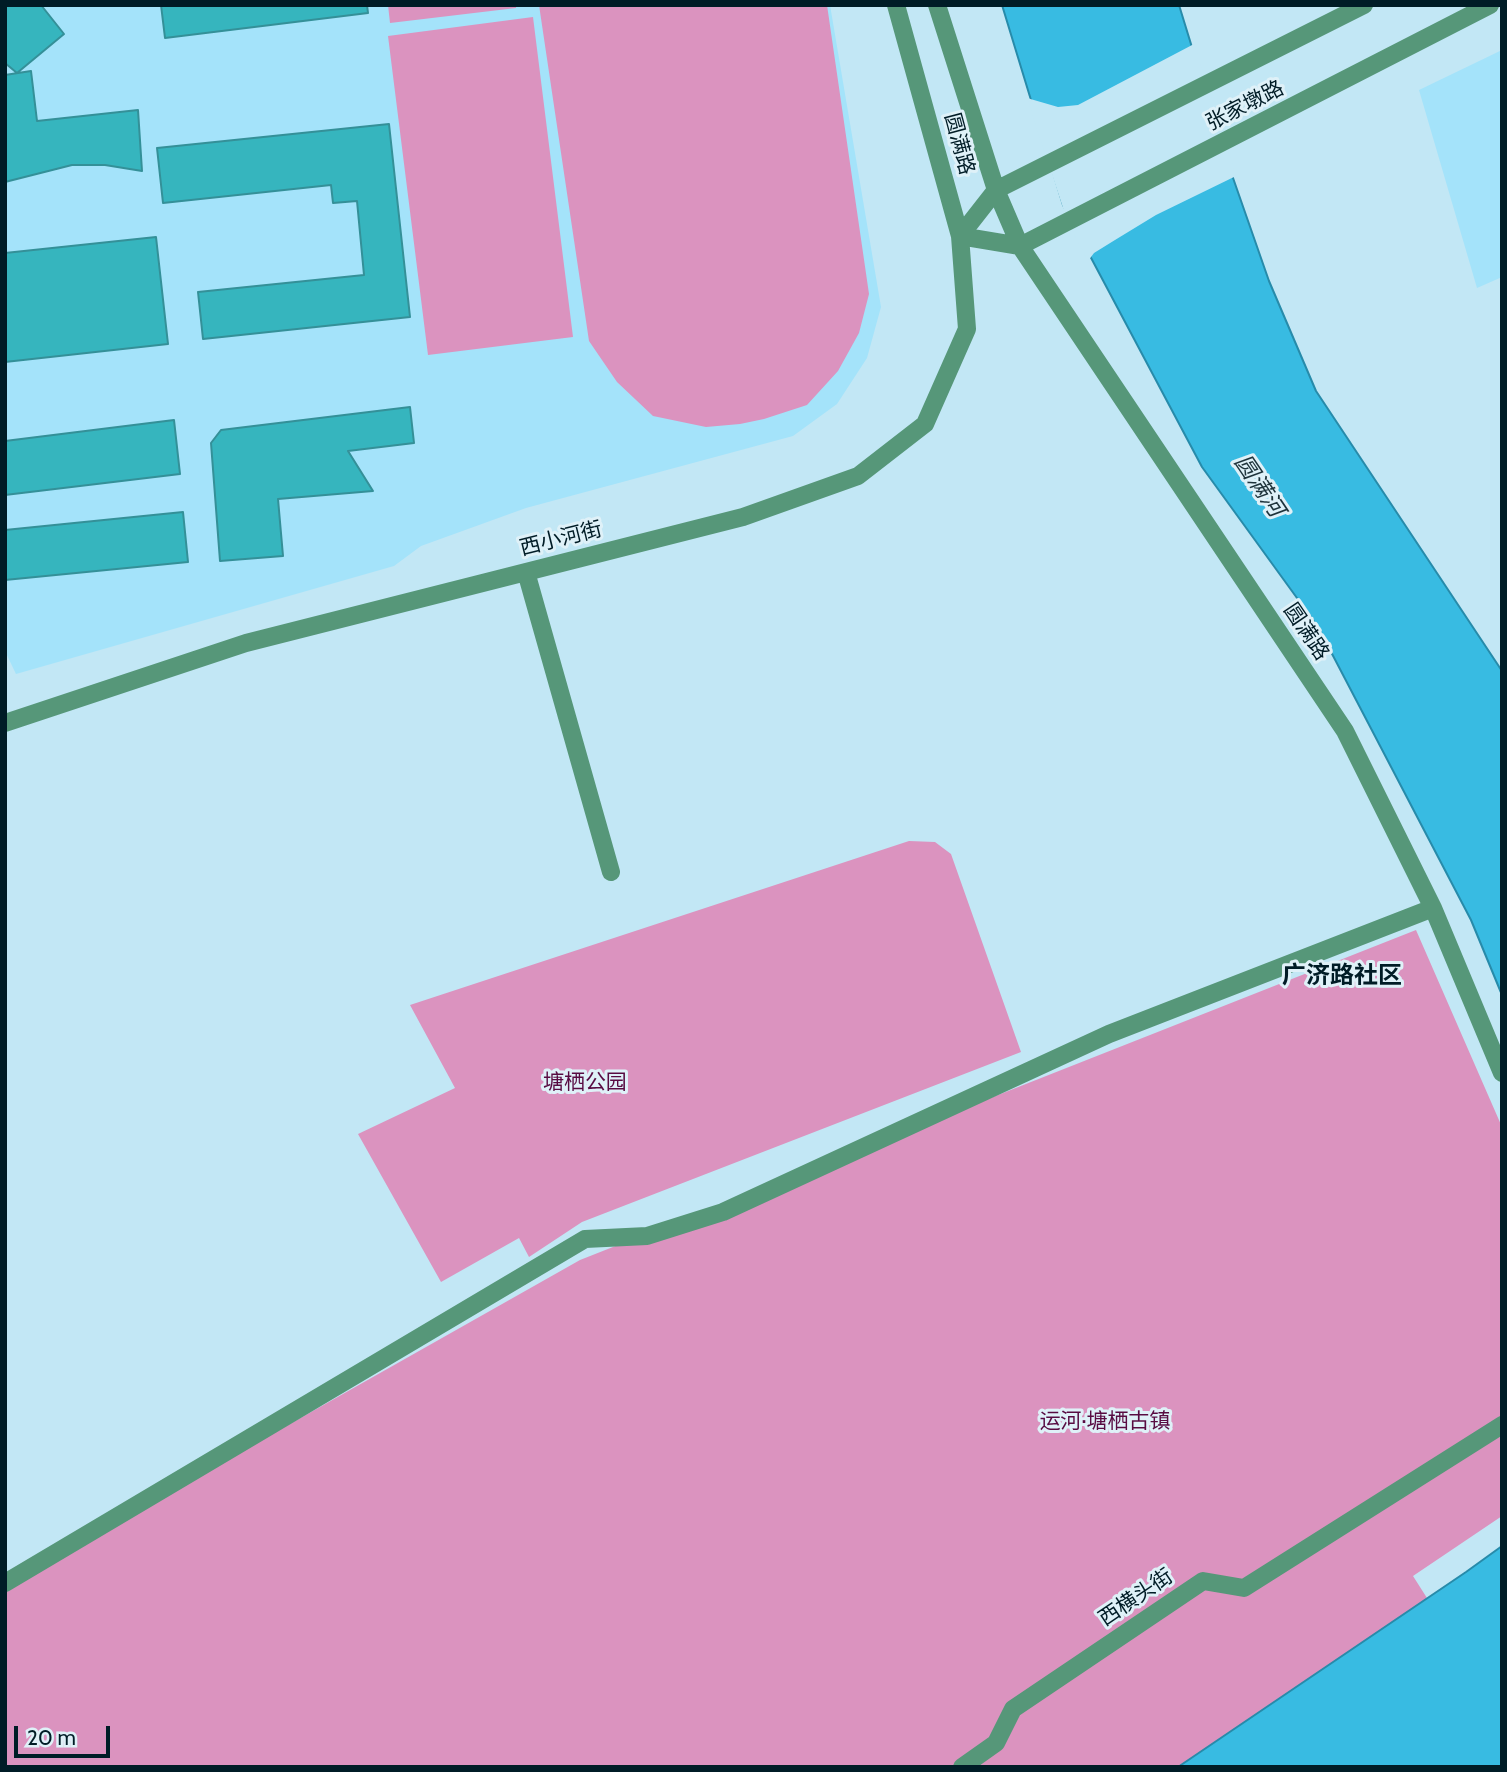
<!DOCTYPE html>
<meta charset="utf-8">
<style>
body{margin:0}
#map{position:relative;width:1507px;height:1772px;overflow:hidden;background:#c2e7f5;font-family:Cabin,sans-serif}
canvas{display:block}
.frame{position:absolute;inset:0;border:7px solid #001c26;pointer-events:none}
.scale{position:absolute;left:14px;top:1726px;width:96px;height:32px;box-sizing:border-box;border:4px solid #001c26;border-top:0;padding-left:9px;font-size:21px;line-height:24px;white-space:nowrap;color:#001c26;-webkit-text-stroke:5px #dff1f8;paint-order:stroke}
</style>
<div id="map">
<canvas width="1507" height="1772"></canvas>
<div class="frame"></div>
<div class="scale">20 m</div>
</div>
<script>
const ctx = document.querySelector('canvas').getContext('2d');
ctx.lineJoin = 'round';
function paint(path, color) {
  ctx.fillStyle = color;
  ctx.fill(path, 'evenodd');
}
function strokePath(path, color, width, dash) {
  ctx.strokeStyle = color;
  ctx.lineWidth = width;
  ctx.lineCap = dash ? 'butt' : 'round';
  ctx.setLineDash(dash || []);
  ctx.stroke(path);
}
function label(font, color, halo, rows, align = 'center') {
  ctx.font = font + ' Cabin,"Noto Sans SC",sans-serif';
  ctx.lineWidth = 6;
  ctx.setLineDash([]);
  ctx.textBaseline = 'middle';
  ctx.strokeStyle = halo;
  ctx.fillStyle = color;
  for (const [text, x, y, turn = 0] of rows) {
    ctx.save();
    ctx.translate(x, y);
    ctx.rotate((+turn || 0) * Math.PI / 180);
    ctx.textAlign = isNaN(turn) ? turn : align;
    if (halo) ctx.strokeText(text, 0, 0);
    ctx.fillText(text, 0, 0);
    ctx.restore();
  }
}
const built = new Path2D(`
 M 5,5 L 830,5 L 881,307 L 867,358 L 837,404 L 793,436 L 526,508 L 421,546 L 394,566 L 16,674 L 5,651 Z
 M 1502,50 L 1502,277 L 1477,288 L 1419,90 Z`);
const green = new Path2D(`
 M 388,5 L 516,5 L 516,8 L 390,23 Z
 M 539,5 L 827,5 L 869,294 L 859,333 L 838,371 L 807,405 L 764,419 L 740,424 L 706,427 L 653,416 L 617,382 L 589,341 Z
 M 533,17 L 573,337 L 428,355 L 388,36 Z
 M 909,841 L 935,842 L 951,854 L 1021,1052 L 582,1222 L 529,1257 L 519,1238 L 441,1282 L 358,1134 L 455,1088 L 410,1005 Z
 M 1416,930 L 1502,1127 L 1502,1516 L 1413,1576 L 1502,1716 L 1502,1767 L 5,1767 L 5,1585 L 580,1260 Z`);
const water = new Path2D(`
 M 1002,5 L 1179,5 L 1225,155 L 1269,281 L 1316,391 L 1502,671 L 1502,995 L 1471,920 L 1318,627 L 1202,467 L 1063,205 Z
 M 1502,1546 L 1502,1767 L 1178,1767 L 1466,1572 Z`);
const pier = new Path2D(`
 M 1194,44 L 1236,176 L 1156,215 L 1115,240 L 1094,253 L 1088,261 L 1068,223 L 1027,98 L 1058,107 L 1078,105 Z`);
const building = new Path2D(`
 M 5,5 L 41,5 L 64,34 L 17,73 L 5,63 Z
 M 161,5 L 367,5 L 368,13 L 165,38 Z
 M 31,71 L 37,121 L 138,110 L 142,171 L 105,165 L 72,165 L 5,182 L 5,75 Z
 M 389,124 L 410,317 L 203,339 L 198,292 L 364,275 L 357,201 L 333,203 L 331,185 L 163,203 L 157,148 Z
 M 156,237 L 168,344 L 5,362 L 5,253 Z
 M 410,407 L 414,443 L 348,451 L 373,491 L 278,499 L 283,556 L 220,561 L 211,443 L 221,430 Z
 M 174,420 L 180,474 L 5,495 L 5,441 Z
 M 183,512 L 188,562 L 5,580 L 5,530 Z`);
const minor = new Path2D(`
 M 937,5 L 996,190 L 1020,246 L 1345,731 L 1433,908 L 1502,1073
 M 960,236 L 996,190 L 1364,5
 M 960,236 L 1020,246
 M 1020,246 L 1490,5
 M 526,572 L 611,872
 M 5,723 L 246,643 L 743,517 L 858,476 L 925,424 L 967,329 L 960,236 L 896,5
 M 5,1583 L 585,1239 L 647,1236 L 723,1212 L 1109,1034 L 1433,908
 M 962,1767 L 996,1743 L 1013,1709 L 1203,1581 L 1244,1588 L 1502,1425`);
const streetNames = [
 ["张家墩路",1245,106,-27],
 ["圆满路",959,144,75],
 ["西小河街",561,539,-14],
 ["圆满路",1306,632,56],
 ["西横头街",1136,1598,-34]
];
const parkNames = [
 ["塘栖公园",585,1083],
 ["运河·塘栖古镇",1105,1422]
];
const waterNames = [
 ["圆满河",1259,486,56]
];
const quarterNames = [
 ["广济路社区",1342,976]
];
paint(built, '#a4e3fa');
paint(green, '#db93bf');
paint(water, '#38bbe2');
strokePath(water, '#278baa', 2);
paint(pier, '#c2e7f5');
paint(building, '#36b5be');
strokePath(building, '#349098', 2);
strokePath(minor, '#569779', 18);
label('21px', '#001c26', '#dff1f8', streetNames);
label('21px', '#580b42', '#dff1f8', parkNames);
label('italic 23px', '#1e333b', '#dff1f8', waterNames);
label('bold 24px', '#001c26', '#dff1f8', quarterNames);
</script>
